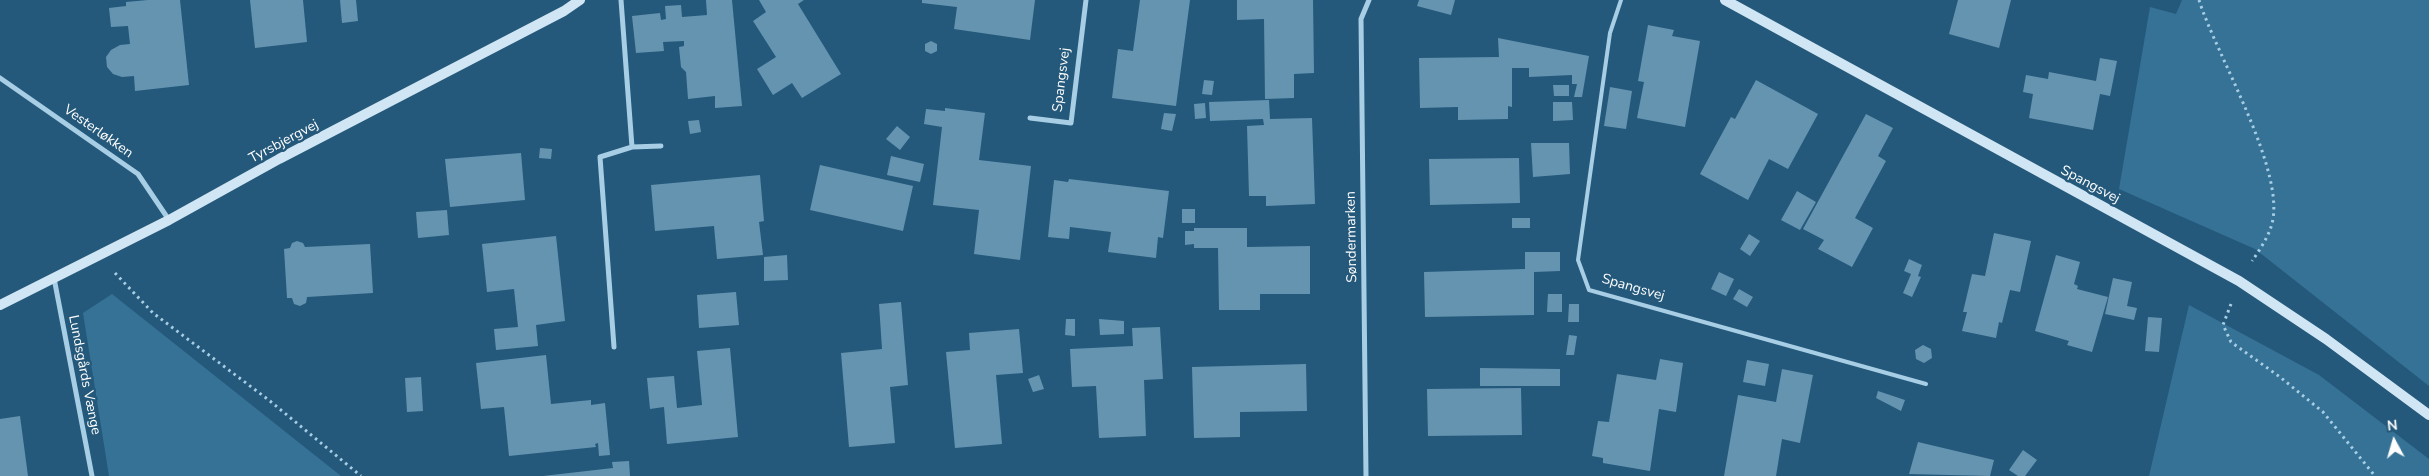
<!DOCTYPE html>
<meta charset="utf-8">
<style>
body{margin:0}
#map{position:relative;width:2429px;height:476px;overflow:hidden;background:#24597b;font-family:"Nunito Sans",sans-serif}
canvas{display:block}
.north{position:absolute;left:2369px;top:416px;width:50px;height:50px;-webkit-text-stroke:4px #24597b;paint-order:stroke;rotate:354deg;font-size:14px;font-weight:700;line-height:20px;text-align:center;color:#fff}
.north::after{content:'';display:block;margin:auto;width:18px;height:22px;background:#fff;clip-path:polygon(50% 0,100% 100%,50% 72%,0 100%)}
</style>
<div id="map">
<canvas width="2429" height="476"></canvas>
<div class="north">N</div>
</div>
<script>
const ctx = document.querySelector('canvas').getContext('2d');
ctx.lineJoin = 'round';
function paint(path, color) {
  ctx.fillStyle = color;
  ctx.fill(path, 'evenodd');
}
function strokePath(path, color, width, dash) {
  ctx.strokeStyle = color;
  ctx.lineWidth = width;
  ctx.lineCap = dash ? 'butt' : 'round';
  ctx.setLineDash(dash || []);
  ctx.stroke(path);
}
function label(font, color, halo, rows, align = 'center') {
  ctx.font = font + ' "Nunito Sans",sans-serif';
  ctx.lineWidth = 5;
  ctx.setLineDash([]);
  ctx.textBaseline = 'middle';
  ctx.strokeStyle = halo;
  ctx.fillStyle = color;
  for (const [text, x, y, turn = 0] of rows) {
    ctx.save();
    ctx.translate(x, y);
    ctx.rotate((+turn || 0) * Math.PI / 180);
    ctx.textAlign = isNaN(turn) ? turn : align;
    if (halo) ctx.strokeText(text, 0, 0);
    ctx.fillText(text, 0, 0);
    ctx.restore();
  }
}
const green = new Path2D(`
 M 2182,0 L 2429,0 L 2429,386 L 2255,249 L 2119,189 L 2150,7 L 2176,14 Z
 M 112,294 L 341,476 L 109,476 L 83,313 Z
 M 2189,305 L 2319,375 L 2429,459 L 2429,476 L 2149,476 Z`);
const building = new Path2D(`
 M 148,0 L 180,0 L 189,85 L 135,91 L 134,76 L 122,77 L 113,74 L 107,67 L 106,57 L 111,50 L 120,45 L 130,44 L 128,26 L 111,27 L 109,8 L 126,6 L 126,2 Z
 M 250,0 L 303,0 L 307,42 L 255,48 Z
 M 340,0 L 356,0 L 358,21 L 342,23 Z
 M 706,0 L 732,0 L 742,106 L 715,108 L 715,96 L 688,99 L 686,72 L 681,67 L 679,47 L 684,46 L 684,41 L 663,42 L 664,51 L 636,53 L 632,16 L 660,13 L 661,20 L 666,19 L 665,6 L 681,5 L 682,17 L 707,15 Z
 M 759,0 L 804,0 L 798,4 L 841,74 L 802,98 L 792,83 L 773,95 L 757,69 L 776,57 L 753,21 L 766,12 Z
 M 922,0 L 1035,0 L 1030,40 L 954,29 L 957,7 L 922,3 Z
 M 1140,0 L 1190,0 L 1176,106 L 1112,98 L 1118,49 L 1133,51 Z
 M 1237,0 L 1313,0 L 1314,73 L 1294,74 L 1294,98 L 1265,99 L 1264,19 L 1237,20 Z
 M 1419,0 L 1455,0 L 1451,15 L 1417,6 Z
 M 1958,0 L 2011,0 L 1999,48 L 1949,34 Z
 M 1648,25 L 1674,30 L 1672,36 L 1700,41 L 1685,127 L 1637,118 L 1644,82 L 1638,81 Z
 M 1498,38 L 1589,56 L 1582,97 L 1574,97 L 1577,84 L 1572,84 L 1572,75 L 1529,77 L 1529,68 L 1512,68 L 1512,107 L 1508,106 L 1508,119 L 1458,120 L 1458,107 L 1420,108 L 1419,58 L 1499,57 Z
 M 931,41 L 937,44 L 937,51 L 931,54 L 925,51 L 925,44 Z
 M 2100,58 L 2117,61 L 2110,96 L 2100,94 L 2093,130 L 2029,118 L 2033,94 L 2023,92 L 2026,75 L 2048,79 L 2049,72 L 2096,81 Z
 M 1204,80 L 1214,81 L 1212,95 L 1202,94 Z
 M 1756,80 L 1818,114 L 1788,169 L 1769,159 L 1748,200 L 1700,174 L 1731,117 L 1735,119 Z
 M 1553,85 L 1569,85 L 1569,96 L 1554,96 Z
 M 1610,87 L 1632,91 L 1626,129 L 1604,126 Z
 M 1269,100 L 1270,119 L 1312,118 L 1315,204 L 1266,206 L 1266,196 L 1249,196 L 1247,126 L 1264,125 L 1263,119 L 1210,121 L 1209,102 Z
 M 1553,102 L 1572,102 L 1573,120 L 1553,121 Z
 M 1205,103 L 1206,118 L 1195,119 L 1194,104 Z
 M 945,108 L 985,113 L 979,160 L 1031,166 L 1020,260 L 974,254 L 979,210 L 933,205 L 942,127 L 924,124 L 926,109 L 945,111 Z
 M 1164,113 L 1176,114 L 1172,131 L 1161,129 Z
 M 1866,114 L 1893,128 L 1878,156 L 1886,161 L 1855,218 L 1873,228 L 1852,267 L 1818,249 L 1824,240 L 1803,229 Z
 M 699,120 L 701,132 L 690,134 L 688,121 Z
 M 897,126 L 910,137 L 900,150 L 886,139 Z
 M 1531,143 L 1569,143 L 1570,174 L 1533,177 Z
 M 540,148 L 552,149 L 551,159 L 539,158 Z
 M 521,153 L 525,200 L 450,207 L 445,159 Z
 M 891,156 L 924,164 L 920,182 L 887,175 Z
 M 1519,158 L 1520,203 L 1430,205 L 1429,159 Z
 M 820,165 L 913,186 L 903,231 L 810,210 Z
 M 760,175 L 764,221 L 759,222 L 763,255 L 717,259 L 714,226 L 655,231 L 651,185 Z
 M 1069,179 L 1169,191 L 1163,238 L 1158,237 L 1156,258 L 1108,252 L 1111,232 L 1070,227 L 1069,239 L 1048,237 L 1054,180 L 1068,182 Z
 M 1797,191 L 1816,202 L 1800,230 L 1781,220 Z
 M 1182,209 L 1195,209 L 1195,223 L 1182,223 Z
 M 447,210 L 449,235 L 418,238 L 416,212 Z
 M 1512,218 L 1530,218 L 1530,228 L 1512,228 Z
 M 1194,228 L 1247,228 L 1247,247 L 1310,246 L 1310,294 L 1260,294 L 1260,310 L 1219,310 L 1218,248 L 1194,248 L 1194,244 L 1185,245 L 1185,231 L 1194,231 Z
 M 1994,233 L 2031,241 L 2020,292 L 2010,290 L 2002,323 L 1999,322 L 1996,338 L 1962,331 L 1967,312 L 1963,312 L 1972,274 L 1985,276 Z
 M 1749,234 L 1760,241 L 1750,256 L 1740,249 Z
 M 556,236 L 565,321 L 536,325 L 538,346 L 496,350 L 494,329 L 518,327 L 514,289 L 487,292 L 482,244 Z
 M 297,241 L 303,243 L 305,247 L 370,244 L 373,293 L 307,297 L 306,303 L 300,306 L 294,304 L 292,298 L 287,298 L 284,249 L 290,248 L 292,243 Z
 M 1525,252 L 1560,252 L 1560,271 L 1534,272 L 1534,315 L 1425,317 L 1424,272 L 1525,269 Z
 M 787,255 L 788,280 L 764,281 L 764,257 Z
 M 2056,255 L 2080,262 L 2074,284 L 2078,286 L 2077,289 L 2108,297 L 2092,352 L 2067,345 L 2069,341 L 2035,331 Z
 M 1909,259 L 1922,265 L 1918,276 L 1921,277 L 1912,297 L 1903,293 L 1911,274 L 1904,271 Z
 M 1719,272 L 1734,279 L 1726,296 L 1711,289 Z
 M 2113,278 L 2132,282 L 2127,306 L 2137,308 L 2134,320 L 2105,314 Z
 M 1739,289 L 1753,297 L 1747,307 L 1733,299 Z
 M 736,292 L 739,325 L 699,328 L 697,295 Z
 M 1548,294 L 1562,294 L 1562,312 L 1547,312 Z
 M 901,302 L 908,385 L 890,387 L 895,443 L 849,447 L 841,353 L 882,349 L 879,304 Z
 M 1569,304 L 1579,304 L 1579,322 L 1568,322 Z
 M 2148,317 L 2162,318 L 2159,352 L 2145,351 Z
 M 1066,319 L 1075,319 L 1075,336 L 1065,335 Z
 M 1099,319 L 1124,321 L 1124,334 L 1100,335 Z
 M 1160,327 L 1163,379 L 1144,380 L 1146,436 L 1099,438 L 1096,386 L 1072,387 L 1070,349 L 1133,346 L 1132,328 Z
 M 1019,329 L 1023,373 L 996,375 L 1002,444 L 955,448 L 946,352 L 970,350 L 969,333 Z
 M 1569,335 L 1577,336 L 1574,355 L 1566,355 Z
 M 1923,345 L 1931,349 L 1932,358 L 1924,363 L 1916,359 L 1915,350 Z
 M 730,348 L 738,437 L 667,444 L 664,407 L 650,409 L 647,378 L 674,376 L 677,408 L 702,405 L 697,351 Z
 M 546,355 L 551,404 L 591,400 L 591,405 L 605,403 L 610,455 L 599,456 L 598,443 L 595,444 L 596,447 L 509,456 L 504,407 L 481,409 L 476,363 Z
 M 1660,359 L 1683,363 L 1676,412 L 1659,409 L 1650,471 L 1603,463 L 1603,458 L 1592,456 L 1598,421 L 1609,422 L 1617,374 L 1656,380 Z
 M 1747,360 L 1769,364 L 1765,386 L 1743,382 Z
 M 1306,364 L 1307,411 L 1240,412 L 1240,437 L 1194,438 L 1192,367 Z
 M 1480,368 L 1560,369 L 1560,386 L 1480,386 Z
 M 1782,369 L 1813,375 L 1800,443 L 1782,439 L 1776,476 L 1724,476 L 1738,395 L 1776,402 Z
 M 1039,375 L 1044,389 L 1033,392 L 1028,379 Z
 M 421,377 L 423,411 L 407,412 L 405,378 Z
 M 1521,388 L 1522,435 L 1428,436 L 1427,389 Z
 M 1878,391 L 1905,400 L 1901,411 L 1876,398 Z
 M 20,416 L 28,476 L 0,476 L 0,419 Z
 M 1918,442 L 1994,460 L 1990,476 L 1909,474 Z
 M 2023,450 L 2037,460 L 2025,476 L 2018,476 L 2009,470 Z
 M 629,461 L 630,476 L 543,476 L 613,468 L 612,462 Z`);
const path = new Path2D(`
 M 2199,0 C 2216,55 2289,175 2271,227 C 2267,239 2259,251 2252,261
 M 115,273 L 153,313 L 270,401 L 361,476
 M 2231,304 L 2223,325 L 2231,342 L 2280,377 L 2323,412 L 2375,476`);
const lane = new Path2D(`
 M 1621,0 L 1610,33 L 1578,260 L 1589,290 L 1926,384`);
const street = new Path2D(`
 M 621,0 L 632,147 L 661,146
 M 0,78 L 138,174 L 169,220
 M 1030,118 L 1071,123 L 1086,0
 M 54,278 L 92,476
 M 614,347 L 600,157 L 632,147
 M 1366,476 L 1361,19 L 1369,0`);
const secondary = new Path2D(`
 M 1725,0 L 2239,281 L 2326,339 L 2429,415
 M 0,305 L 169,220 L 279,159 L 564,11 L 580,0`);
const streetNames = [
 ["Spangsvej",1062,80,-83],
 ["Vesterløkken",98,132,35],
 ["Tyrsbjergvej",284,142,-28],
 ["Spangsvej",2090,185,28],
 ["Søndermarken",1352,237,-91],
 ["Spangsvej",1633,288,16],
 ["Lundsgårds Vænge",84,375,79]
];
paint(green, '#357296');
paint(building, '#6594b0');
strokePath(path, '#a7cee4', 3, [2.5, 4]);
strokePath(lane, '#a7cee4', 4);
strokePath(street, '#a7cee4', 5);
strokePath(secondary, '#d1e6f4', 10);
label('14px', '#fff', '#24597b', streetNames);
</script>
